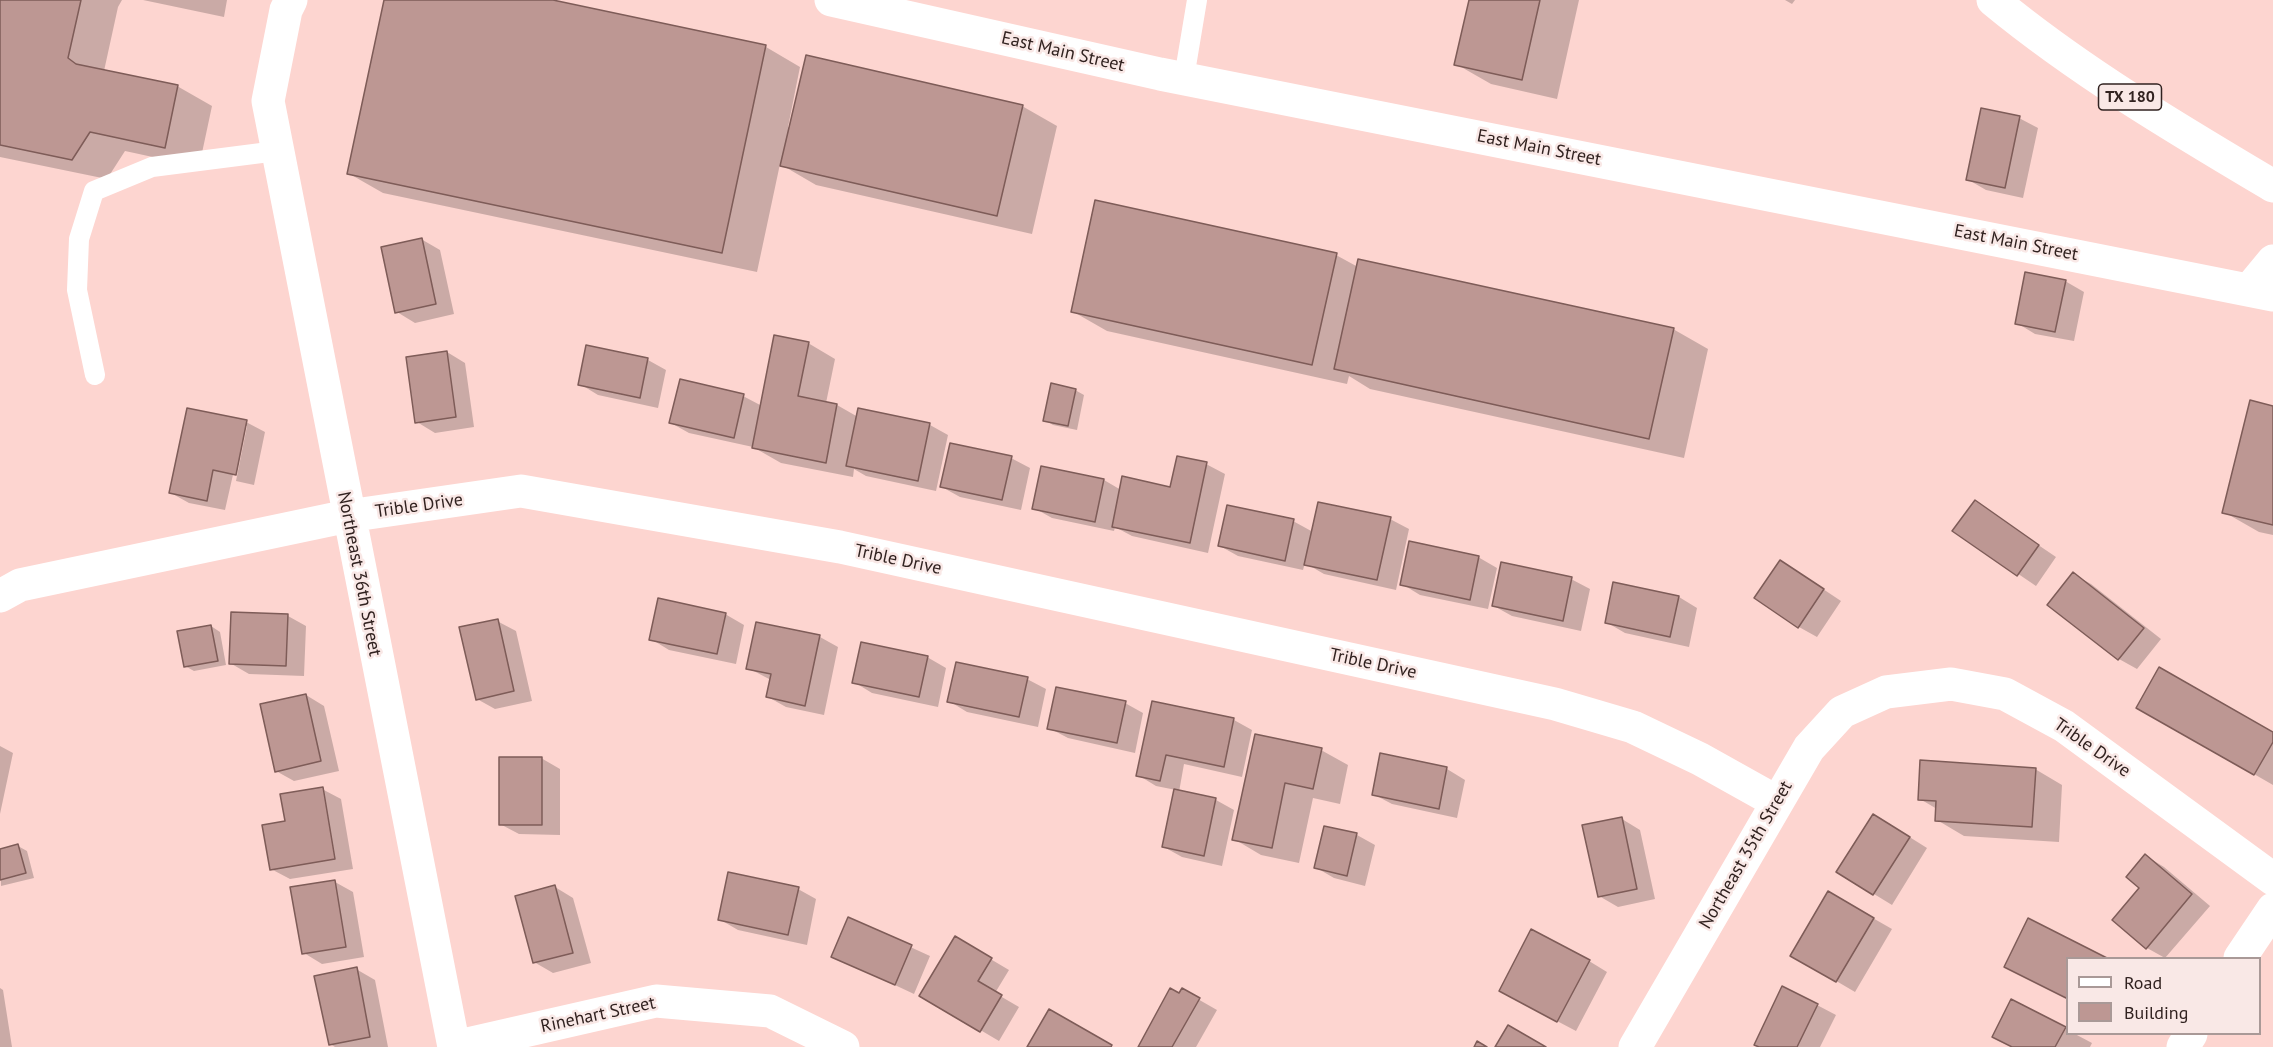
<!DOCTYPE html>
<style>
body{margin:0}
#map{position:relative;width:2273px;height:1047px;overflow:hidden;background:#fdd5d0;font-family:"PT Sans",sans-serif}
canvas{display:block}
.legend{position:absolute;left:2066px;top:957px;width:195px;height:78px;box-sizing:border-box;background:#f9e8e6;border:2px solid #a99997;margin:0;padding:8px 10px;list-style:none;font-size:18px;color:#312220}
.legend li{display:flex;align-items:center;gap:12px;height:30px}
.legend b{width:30px;border:2px solid #a99997}
</style>
<div id="map">
<canvas width="2273" height="1047"></canvas>
<ul class="legend">
<li><b style="height:8px;background:#fff"></b>Road</li>
<li><b style="height:16px;background:#bd9793"></b>Building</li>
</ul>
</div>
<script>
const ctx = document.querySelector('canvas').getContext('2d');
ctx.lineJoin = 'round';
function paint(path, color) {
  ctx.fillStyle = color;
  ctx.fill(path, 'evenodd');
}
function strokePath(path, color, width, dash) {
  ctx.strokeStyle = color;
  ctx.lineWidth = width;
  ctx.lineCap = dash ? 'butt' : 'round';
  ctx.setLineDash(dash || []);
  ctx.stroke(path);
}
function label(font, color, halo, rows, align = 'center') {
  ctx.font = font + ' "PT Sans",sans-serif';
  ctx.lineWidth = 5;
  ctx.setLineDash([]);
  ctx.textBaseline = 'middle';
  ctx.strokeStyle = halo;
  ctx.fillStyle = color;
  for (const [text, x, y, turn = 0] of rows) {
    ctx.save();
    ctx.translate(x, y);
    ctx.rotate((+turn || 0) * Math.PI / 180);
    ctx.textAlign = isNaN(turn) ? turn : align;
    if (halo) ctx.strokeText(text, 0, 0);
    ctx.fillText(text, 0, 0);
    ctx.restore();
  }
}
const shadow = new Path2D(`
 M 0,0 L 122,0 L 118,7 L 104,71 L 177,86 L 212,106 L 199,167 L 125,151 L 107,179 L 0,157 Z
 M 143,0 L 227,0 L 224,17 Z
 M 385,0 L 546,0 L 766,47 L 800,67 L 788,127 L 790,128 L 1022,106 L 1057,126 L 1032,234 L 816,185 L 780,164 L 757,272 L 383,193 L 348,173 Z
 M 1471,0 L 1579,0 L 1557,99 L 1491,84 L 1456,64 Z
 M 1785,0 L 1795,0 L 1792,4 Z
 M 2019,118 L 2038,128 L 2023,198 L 1986,190 L 1967,179 Z
 M 421,239 L 440,250 L 454,314 L 415,323 L 397,312 Z
 M 1336,255 L 1358,267 L 1673,329 L 1708,349 L 1684,458 L 1370,389 L 1349,376 L 1347,384 L 1107,331 L 1072,311 Z
 M 2065,281 L 2084,292 L 2074,341 L 2035,334 L 2017,323 Z
 M 808,343 L 835,359 L 826,403 L 837,405 L 858,417 L 930,425 L 948,435 L 936,491 L 866,476 L 854,469 L 853,477 L 781,463 L 753,447 L 689,433 L 671,423 L 743,396 L 762,406 Z
 M 447,352 L 465,363 L 474,427 L 435,433 L 417,422 Z
 M 648,360 L 666,370 L 658,408 L 598,395 L 580,384 Z
 M 1075,390 L 1084,395 L 1077,430 L 1053,425 L 1045,420 Z
 M 2273,407 L 2273,535 L 2259,532 L 2224,512 Z
 M 246,422 L 265,432 L 254,485 L 236,481 L 247,426 L 244,426 L 225,510 L 189,503 L 171,493 Z
 M 1011,458 L 1030,468 L 1021,510 L 960,497 L 942,487 Z
 M 1206,464 L 1225,474 L 1208,553 L 1132,536 L 1115,527 L 1114,531 L 1052,518 L 1034,508 L 1042,467 L 1104,480 L 1121,490 L 1171,488 Z
 M 1975,502 L 2056,557 L 2036,586 L 1955,531 Z
 M 1390,519 L 1409,529 L 1396,590 L 1324,574 L 1305,563 L 1303,570 L 1238,556 L 1220,546 L 1293,521 L 1313,532 Z
 M 1478,557 L 1497,568 L 1488,609 L 1420,595 L 1402,584 Z
 M 1799,573 L 1841,601 L 1817,637 L 1799,627 Z
 M 2073,574 L 2091,584 L 2161,639 L 2137,669 L 2119,659 Z
 M 1571,579 L 1590,589 L 1581,631 L 1512,616 L 1494,606 Z
 M 1679,597 L 1697,608 L 1689,647 L 1625,633 L 1606,622 Z
 M 725,614 L 744,625 L 736,664 L 669,650 L 651,639 Z
 M 288,616 L 306,626 L 304,676 L 249,674 L 230,663 Z
 M 497,621 L 516,631 L 532,701 L 495,709 L 477,699 Z
 M 211,626 L 220,632 L 226,665 L 194,671 L 185,666 Z
 M 820,637 L 838,647 L 824,715 L 786,707 L 768,697 L 771,680 L 748,668 Z
 M 927,657 L 946,668 L 938,707 L 872,693 L 854,682 Z
 M 1027,679 L 1046,689 L 1038,727 L 967,712 L 949,701 Z
 M 306,695 L 324,706 L 339,771 L 294,781 L 276,771 Z
 M 1153,702 L 1234,720 L 1252,730 L 1242,777 L 1184,764 L 1179,792 L 1216,800 L 1234,810 L 1222,866 L 1182,857 L 1164,847 L 1176,790 L 1156,786 L 1138,775 Z
 M 1125,703 L 1143,713 L 1135,753 L 1068,738 L 1049,728 Z
 M 2138,707 L 2273,733 L 2273,785 Z
 M 1256,736 L 1321,750 L 1348,765 L 1340,804 L 1313,798 L 1299,863 L 1261,855 L 1234,839 Z
 M 0,746 L 13,753 L 0,814 Z
 M 1382,755 L 1447,769 L 1465,780 L 1457,818 L 1392,804 L 1373,794 Z
 M 541,758 L 560,769 L 560,835 L 519,834 L 500,824 Z
 M 2035,769 L 2062,785 L 2059,842 L 1964,836 L 1937,820 L 1937,809 L 1920,799 Z
 M 322,789 L 341,799 L 353,869 L 290,879 L 271,869 L 287,822 Z
 M 1622,819 L 1640,830 L 1655,899 L 1618,907 L 1599,896 Z
 M 1892,826 L 1927,848 L 1892,905 L 1838,872 Z
 M 1325,828 L 1357,835 L 1375,845 L 1365,886 L 1334,878 L 1315,867 Z
 M 18,846 L 27,851 L 34,878 L 1,886 L 0,850 Z
 M 2146,856 L 2164,867 L 2210,906 L 2165,958 L 2147,948 L 2141,888 Z
 M 335,882 L 353,892 L 364,957 L 322,964 L 304,953 Z
 M 555,887 L 573,898 L 591,963 L 553,973 L 534,962 Z
 M 798,889 L 816,899 L 807,945 L 738,930 L 719,919 Z
 M 1829,893 L 1892,929 L 1855,992 L 1792,955 Z
 M 849,919 L 930,956 L 914,994 L 833,956 Z
 M 2028,920 L 2105,958 L 2068,958 L 2068,999 L 2005,967 Z
 M 955,938 L 1009,970 L 995,993 L 1019,1007 L 999,1041 L 921,995 Z
 M 1589,961 L 1607,972 L 1576,1031 L 1519,1001 Z
 M 356,969 L 375,980 L 388,1047 L 335,1047 L 330,1044 Z
 M 0,988 L 3,990 L 12,1047 L 0,1047 Z
 M 1171,990 L 1179,995 L 1182,990 L 1217,1010 L 1196,1047 L 1141,1047 L 1139,1046 Z
 M 1817,1005 L 1836,1015 L 1820,1047 L 1761,1047 Z
 M 2065,1028 L 2068,1034 L 2075,1034 L 2092,1043 L 2090,1047 L 2012,1047 L 1994,1036 Z`);
const building = new Path2D(`
 M 0,0 L 81,0 L 68,58 L 76,64 L 178,85 L 165,148 L 90,132 L 72,160 L 0,145 Z
 M 384,0 L 553,0 L 766,45 L 722,253 L 347,174 Z
 M 1469,0 L 1540,0 L 1522,80 L 1454,65 Z
 M 806,55 L 1023,105 L 997,216 L 780,166 Z
 M 1981,108 L 2020,116 L 2005,188 L 1966,180 Z
 M 1095,200 L 1337,253 L 1312,365 L 1071,312 Z
 M 422,238 L 436,304 L 395,313 L 381,247 Z
 M 1358,259 L 1674,328 L 1649,439 L 1334,369 Z
 M 2025,272 L 2066,280 L 2055,332 L 2015,324 Z
 M 774,335 L 809,342 L 798,396 L 837,404 L 826,463 L 752,448 Z
 M 586,345 L 648,358 L 640,398 L 578,385 Z
 M 447,351 L 456,417 L 415,423 L 406,357 Z
 M 680,379 L 744,394 L 734,438 L 669,423 Z
 M 1051,383 L 1076,389 L 1068,426 L 1043,421 Z
 M 2250,400 L 2273,406 L 2273,525 L 2222,513 Z
 M 187,408 L 247,420 L 236,475 L 213,470 L 207,501 L 169,493 Z
 M 858,408 L 930,423 L 918,481 L 846,466 Z
 M 950,443 L 1012,456 L 1002,500 L 940,487 Z
 M 1177,456 L 1207,462 L 1190,543 L 1112,527 L 1122,476 L 1170,487 Z
 M 1041,466 L 1104,479 L 1095,522 L 1032,509 Z
 M 1975,500 L 2039,545 L 2017,576 L 1952,531 Z
 M 1318,502 L 1391,517 L 1377,580 L 1304,565 Z
 M 1227,505 L 1294,519 L 1285,561 L 1218,546 Z
 M 1409,541 L 1479,556 L 1470,600 L 1400,585 Z
 M 1780,560 L 1824,589 L 1798,628 L 1754,598 Z
 M 1501,562 L 1572,577 L 1563,621 L 1492,606 Z
 M 2073,572 L 2144,628 L 2118,660 L 2047,605 Z
 M 1613,582 L 1679,596 L 1670,637 L 1605,623 Z
 M 658,598 L 726,613 L 717,654 L 649,640 Z
 M 231,612 L 288,614 L 286,666 L 229,664 Z
 M 498,619 L 514,691 L 476,700 L 459,627 Z
 M 756,622 L 820,635 L 805,706 L 766,697 L 771,674 L 746,669 Z
 M 211,625 L 218,661 L 184,667 L 177,631 Z
 M 861,642 L 928,656 L 919,697 L 852,683 Z
 M 956,662 L 1028,677 L 1019,717 L 947,702 Z
 M 2159,667 L 2273,732 L 2273,742 L 2254,775 L 2136,708 Z
 M 1056,687 L 1126,701 L 1117,743 L 1047,729 Z
 M 306,694 L 321,761 L 275,772 L 260,704 Z
 M 1152,701 L 1234,718 L 1224,767 L 1166,755 L 1160,781 L 1136,776 Z
 M 1255,734 L 1322,748 L 1313,789 L 1285,783 L 1272,848 L 1232,840 Z
 M 1380,753 L 1447,767 L 1439,809 L 1372,795 Z
 M 499,757 L 542,757 L 542,825 L 499,825 Z
 M 1920,760 L 2036,768 L 2032,827 L 1935,821 L 1936,801 L 1918,800 Z
 M 323,787 L 335,859 L 270,870 L 262,825 L 285,821 L 280,794 Z
 M 1174,789 L 1216,798 L 1204,856 L 1162,847 Z
 M 1873,814 L 1910,837 L 1873,895 L 1836,872 Z
 M 1622,817 L 1637,889 L 1598,897 L 1582,825 Z
 M 1324,826 L 1357,833 L 1347,876 L 1314,868 Z
 M 18,844 L 26,873 L 0,880 L 0,849 Z
 M 2145,854 L 2192,894 L 2146,949 L 2112,920 L 2139,888 L 2126,877 Z
 M 728,872 L 799,887 L 788,935 L 718,920 Z
 M 335,880 L 346,947 L 302,954 L 290,887 Z
 M 555,885 L 573,953 L 533,963 L 515,896 Z
 M 1828,891 L 1874,918 L 1836,982 L 1790,956 Z
 M 848,917 L 912,945 L 895,985 L 831,957 Z
 M 2028,918 L 2107,958 L 2068,958 L 2068,999 L 2004,967 Z
 M 1531,929 L 1590,960 L 1557,1022 L 1499,991 Z
 M 955,936 L 992,958 L 978,981 L 1002,995 L 980,1032 L 919,996 Z
 M 357,967 L 370,1037 L 329,1045 L 314,976 Z
 M 1782,986 L 1818,1004 L 1797,1047 L 1759,1047 L 1754,1045 Z
 M 1170,988 L 1179,993 L 1182,988 L 1200,998 L 1172,1047 L 1138,1047 Z
 M 2011,999 L 2066,1027 L 2055,1047 L 2012,1047 L 1992,1037 Z
 M 1049,1009 L 1112,1045 L 1111,1047 L 1027,1047 Z
 M 1508,1025 L 1546,1047 L 1495,1047 Z
 M 1477,1041 L 1487,1047 L 1474,1047 Z`);
const lane = new Path2D(`
 M 1184,78 L 1197,0
 M 95,375 L 77,290 L 79,239 L 94,191 L 152,167 L 277,151`);
const street = new Path2D(`
 M 291,0 L 286,10 L 268,101 L 454,1047
 M 831,0 L 1160,74 L 2273,295
 M 2249,290 L 2273,261
 M 0,596 L 20,585 L 348,516 L 521,491 L 840,547 L 1555,704 L 1633,727 L 1700,759 L 1777,802
 M 2240,958 L 2273,909
 M 454,1047 L 656,1001 L 770,1011 L 843,1047
 M 1635,1047 L 1809,748 L 1842,712 L 1886,692 L 1951,684 L 2005,694 L 2064,726 L 2273,879
 M 2183,1047 L 2191,1034`);
const primary = new Path2D(`
 M 1993,0 C 2079,71 2177,129 2273,186`);
const shields = [
 [2130,97,63]
];
const shieldNames = [
 ["TX 180",2130,97]
];
const streetNames = [
 ["East Main Street",1063,52,13],
 ["East Main Street",1539,148,11],
 ["East Main Street",2016,243,11],
 ["Trible Drive",419,506,-8],
 ["Trible Drive",898,560,12],
 ["Northeast 36th Street",359,574,79],
 ["Trible Drive",1373,664,12],
 ["Trible Drive",2092,748,35],
 ["Northeast 35th Street",1746,855,-60],
 ["Rinehart Street",598,1015,-12]
];
paint(shadow, '#0003');
paint(building, '#bd9793');
strokePath(building, '#7e5c58', 1.5);
strokePath(lane, '#fff', 20);
strokePath(street, '#fff', 33);
strokePath(primary, '#fff', 33);
for (const [x, y, w] of shields) {
  const box = new Path2D();
  box.roundRect(x - w / 2, y - 13, w, 26, 4.5);
  ctx.fillStyle = '#f9e8e6';
  ctx.fill(box);
  strokePath(box, '#312220', 1.5);
}
label('bold 16px', '#312220', null, shieldNames);
label('18px', '#312220', '#f9e8e6', streetNames);
</script>
